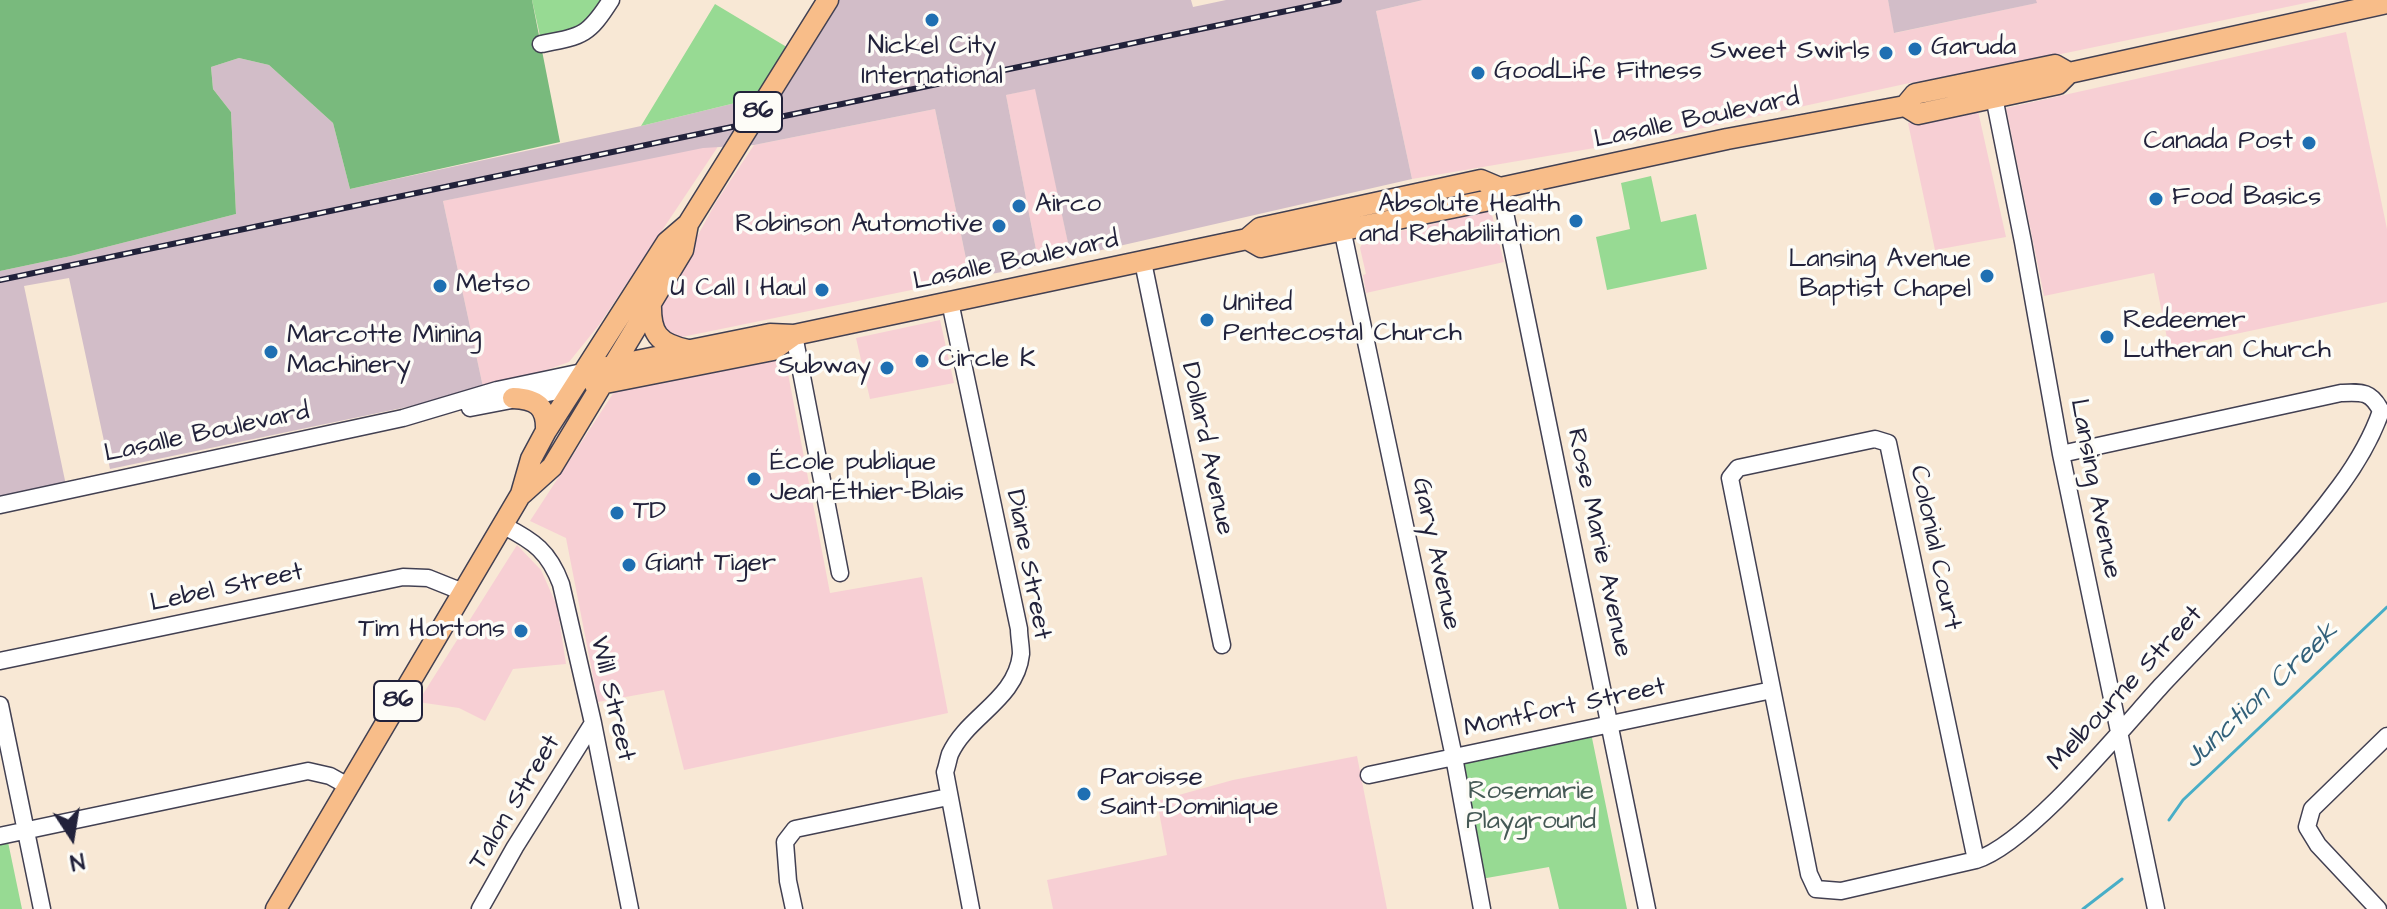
<!DOCTYPE html>
<meta charset="utf-8">
<style>
body{margin:0}
#map{position:relative;width:2387px;height:909px;overflow:hidden;background:#f8e8d5;font-family:"Architects Daughter",sans-serif}
canvas{display:block}
.north{position:absolute;left:32px;top:797px;width:80px;height:80px;-webkit-text-stroke:6px #fdfcf7;paint-order:stroke;rotate:168deg;font-size:22px;font-weight:700;line-height:32px;text-align:center;color:#22223b}
.north::after{content:'';display:block;margin:auto;width:28px;height:36px;background:#22223b;clip-path:polygon(50% 0,100% 100%,50% 72%,0 100%)}
</style>
<div id="map">
<canvas width="2387" height="909"></canvas>
<div class="north">N</div>
</div>
<script>
const ctx = document.querySelector('canvas').getContext('2d');
ctx.lineJoin = 'round';
function paint(path, color) {
  ctx.fillStyle = color;
  ctx.fill(path, 'evenodd');
}
function strokePath(path, color, width, dash) {
  ctx.strokeStyle = color;
  ctx.lineWidth = width;
  ctx.lineCap = dash ? 'butt' : 'round';
  ctx.setLineDash(dash || []);
  ctx.stroke(path);
}
function label(font, color, halo, rows, align = 'center') {
  ctx.font = font + ' "Architects Daughter",sans-serif';
  ctx.lineWidth = 7;
  ctx.setLineDash([]);
  ctx.textBaseline = 'middle';
  ctx.strokeStyle = halo;
  ctx.fillStyle = color;
  for (const [text, x, y, turn = 0] of rows) {
    ctx.save();
    ctx.translate(x, y);
    ctx.rotate((+turn || 0) * Math.PI / 180);
    ctx.textAlign = isNaN(turn) ? turn : align;
    if (halo) ctx.strokeText(text, 0, 0);
    ctx.fillText(text, 0, 0);
    ctx.restore();
  }
}
const built = new Path2D(`
 M 1423,0 L 1888,0 L 1895,33 L 2036,3 L 2036,0 L 2320,0 L 2066,53 L 1905,84 L 1671,135 L 1412,179 L 1376,11 Z
 M 2346,32 L 2387,229 L 2387,302 L 2169,348 L 2154,273 L 2044,296 L 2006,108 Z
 M 1036,88 L 1071,257 L 1039,265 L 1006,95 Z
 M 935,109 L 970,278 L 677,338 L 663,333 L 657,310 L 716,202 L 754,145 Z
 M 1978,111 L 2006,237 L 1935,250 L 1908,123 Z
 M 723,139 L 599,325 L 569,362 L 535,374 L 483,387 L 443,201 Z
 M 1491,211 L 1504,262 L 1366,293 L 1363,275 L 1366,274 L 1360,248 L 1364,239 Z
 M 940,320 L 954,383 L 870,399 L 856,338 Z
 M 785,358 L 830,593 L 922,577 L 948,713 L 684,770 L 664,690 L 598,702 L 566,538 L 530,521 L 614,392 Z
 M 517,545 L 541,570 L 557,606 L 566,664 L 513,669 L 485,721 L 459,708 L 418,702 Z
 M 1357,756 L 1387,909 L 1053,909 L 1047,880 L 1167,855 L 1157,801 L 1233,780 Z`);
const industrial = new Path2D(`
 M 828,0 L 1191,0 L 1193,7 L 1226,0 L 1423,0 L 1376,11 L 1412,179 L 1071,257 L 1035,89 L 1006,95 L 1039,265 L 970,278 L 935,109 L 754,145 L 703,148 L 443,201 L 483,387 L 421,404 L 110,469 L 69,278 L 24,286 L 67,490 L 0,504 L 0,271 L 71,256 L 236,214 L 231,112 L 213,89 L 211,67 L 239,58 L 269,65 L 333,123 L 350,189 L 641,126 L 768,95 Z
 M 1888,0 L 2036,0 L 2037,3 L 1894,33 Z`);
const green = new Path2D(`
 M 532,0 L 613,0 L 599,20 L 542,45 Z
 M 715,4 L 795,52 L 768,95 L 641,126 Z
 M 1651,176 L 1661,222 L 1696,214 L 1707,269 L 1607,290 L 1596,237 L 1630,229 L 1621,183 Z
 M 1591,733 L 1627,909 L 1559,909 L 1549,867 L 1481,879 L 1460,765 L 1466,760 Z
 M 8,842 L 22,909 L 0,909 L 0,844 Z`);
const forest = new Path2D(`
 M 0,0 L 532,0 L 560,142 L 350,189 L 333,123 L 269,65 L 239,58 L 211,67 L 213,89 L 231,112 L 236,214 L 71,256 L 0,271 Z`);
const stream = new Path2D(`
 M 2169,820 L 2183,800 L 2387,607
 M 2083,909 L 2122,879`);
const minor = new Path2D(`
 M 541,44 C 583,36 588,36 611,0
 M 1992,87 L 2023,242 L 2061,454 L 2156,909
 M 1500,188 L 1647,909
 M 1340,219 L 1454,757 L 1482,909
 M 1143,262 L 1222,645
 M 950,302 L 1019,629 C 1019,637 1021,646 1021,654 C 1016,700 967,716 950,754 C 948,760 947,767 945,772 L 971,909
 M 794,335 L 840,573
 M 470,408 L 574,388
 M 0,505 L 403,418 L 497,390 L 587,371
 M 504,526 C 534,541 549,552 561,584 L 593,723 L 630,909
 M 0,661 L 403,577 L 428,578 L 463,592
 M 0,705 L 42,909
 M 1369,775 L 1772,690
 M 0,836 L 308,771 L 330,776 L 348,786
 M 1976,860 L 1888,443 L 1875,439 L 1738,468 L 1730,478 L 1809,874 L 1816,889 L 1841,891 L 1976,860 C 2028,844 2121,730 2161,686 C 2222,621 2287,558 2340,486 C 2356,464 2372,437 2381,411 C 2371,391 2362,392 2341,393 L 2061,454
 M 480,909 L 515,847 L 593,723
 M 794,909 L 788,881 L 785,842 L 795,829 L 948,797
 M 2378,909 L 2318,845 L 2307,827 L 2312,809 L 2387,736`);
const major = new Path2D(`
 M 1905,106 L 1918,114 L 2058,84 L 2069,73 L 2387,3
 M 1247,239 L 1261,247 L 1485,201 L 1500,188 L 1727,139 L 1905,106 L 1915,94 L 2055,65 L 2069,73
 M 651,303 C 650,333 658,344 688,350
 M 587,371 L 770,334 L 794,335 L 1247,239 L 1260,228 L 1481,180 L 1500,188
 M 595,385 L 773,350 L 794,335
 M 513,398 C 536,399 547,406 546,431
 M 522,494 L 552,467 L 683,250 L 688,224
 M 276,909 L 521,494 L 531,459 L 546,431 L 667,242 L 688,224 L 828,0`);
const rail = new Path2D(`
 M 0,280 L 1339,0`);
const markers = [
 [932,20,8,"#1f6fb2"],
 [1915,49,8,"#1f6fb2"],
 [1886,53,8,"#1f6fb2"],
 [1478,73,8,"#1f6fb2"],
 [2309,143,8,"#1f6fb2"],
 [2156,199,8,"#1f6fb2"],
 [1019,206,8,"#1f6fb2"],
 [1576,221,8,"#1f6fb2"],
 [999,226,8,"#1f6fb2"],
 [1987,276,8,"#1f6fb2"],
 [440,286,8,"#1f6fb2"],
 [822,290,8,"#1f6fb2"],
 [1207,320,8,"#1f6fb2"],
 [2107,337,8,"#1f6fb2"],
 [271,352,8,"#1f6fb2"],
 [922,361,8,"#1f6fb2"],
 [887,368,8,"#1f6fb2"],
 [754,479,8,"#1f6fb2"],
 [617,513,8,"#1f6fb2"],
 [629,565,8,"#1f6fb2"],
 [521,631,8,"#1f6fb2"],
 [1084,794,8,"#1f6fb2"]
];
const shields = [
 [758,112,48],
 [398,701,48]
];
const shieldNames = [
 ["86",758,112],
 ["86",398,701]
];
const poiNames = [
 ["Nickel City",932,48,"center"],
 ["International",932,78,"center"],
 ["Garuda",1931,49],
 ["Sweet Swirls",1870,53,"right"],
 ["GoodLife Fitness",1494,73],
 ["Canada Post",2293,143,"right"],
 ["Food Basics",2172,199],
 ["Airco",1035,206],
 ["Absolute Health",1560,206,"right"],
 ["and Rehabilitation",1560,236,"right"],
 ["Robinson Automotive",983,226,"right"],
 ["Lansing Avenue",1971,261,"right"],
 ["Baptist Chapel",1971,291,"right"],
 ["Metso",456,286],
 ["U Call I Haul",806,290,"right"],
 ["United",1223,305],
 ["Pentecostal Church",1223,335],
 ["Redeemer",2123,322],
 ["Lutheran Church",2123,352],
 ["Marcotte Mining",287,337],
 ["Machinery",287,367],
 ["Circle K",938,361],
 ["Subway",871,368,"right"],
 ["École publique",770,464],
 ["Jean-Éthier-Blais",770,494],
 ["TD",633,513],
 ["Giant Tiger",645,565],
 ["Tim Hortons",505,631,"right"],
 ["Paroisse",1100,779],
 ["Saint-Dominique",1100,809]
];
const streetNames = [
 ["Lasalle Boulevard",1697,120,-12],
 ["Lasalle Boulevard",1016,262,-12],
 ["Lasalle Boulevard",207,434,-12],
 ["Dollard Avenue",1206,449,78],
 ["Lansing Avenue",2094,489,79],
 ["Rose Marie Avenue",1598,543,78],
 ["Colonial Court",1934,548,78],
 ["Gary Avenue",1435,554,78],
 ["Diane Street",1027,565,79],
 ["Lebel Street",227,589,-12],
 ["Melbourne Street",2126,689,-47],
 ["Will Street",611,699,77],
 ["Montfort Street",1565,709,-12],
 ["Talon Street",516,803,-59]
];
const parkNames = [
 ["Rosemarie",1531,793],
 ["Playground",1531,823]
];
const waterNames = [
 ["Junction Creek",2262,697,-43]
];
paint(built, '#f7cfd4');
paint(industrial, '#d2bdc8');
paint(green, '#97da93');
paint(forest, '#79ba7d');
strokePath(stream, '#48aec7', 3);
strokePath(minor, '#424052', 19);
strokePath(major, '#424052', 23);
strokePath(minor, '#fff', 16);
strokePath(major, '#f8bd89', 20);
strokePath(rail, '#22223b', 6);
strokePath(rail, '#fdfcf7', 3, [9]);
for (const [x, y, r, color] of markers) {
  const dot = new Path2D();
  dot.arc(x, y, r, 0, 2 * Math.PI);
  ctx.fillStyle = color;
  ctx.fill(dot);
  strokePath(dot, '#fdfcf7', 3);
}
for (const [x, y, w] of shields) {
  const box = new Path2D();
  box.roundRect(x - w / 2, y - 20, w, 40, 6);
  ctx.fillStyle = '#fdfcf7';
  ctx.fill(box);
  strokePath(box, '#22223b', 2);
}
label('bold 24px', '#22223b', null, shieldNames);
label('26px', '#22223b', '#fdfcf7', poiNames, 'left');
label('26px', '#22223b', '#fdfcf7', streetNames);
label('26px', '#455955', '#fdfcf7', parkNames);
label('italic 28px', '#33617a', '#fdfcf7', waterNames);
</script>
